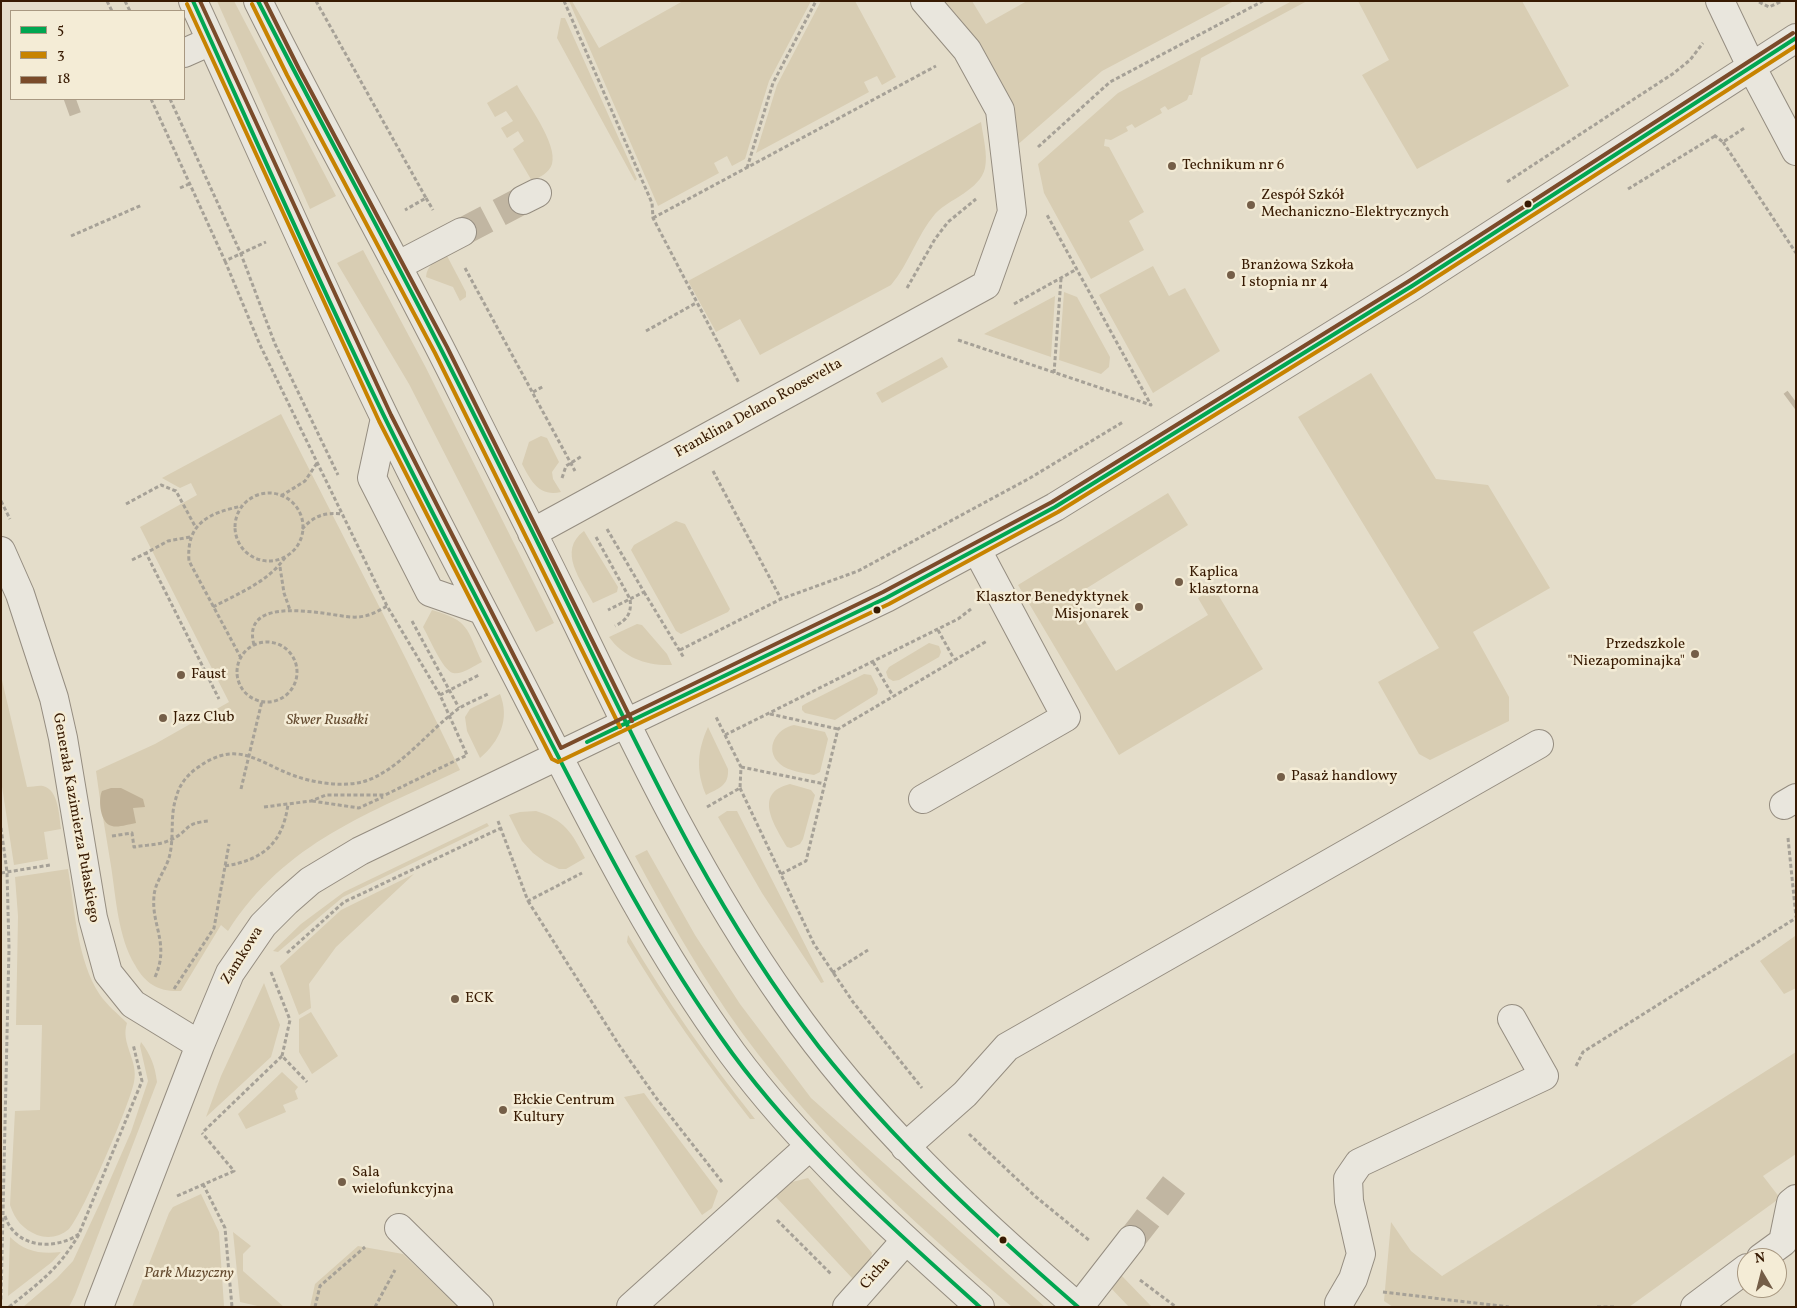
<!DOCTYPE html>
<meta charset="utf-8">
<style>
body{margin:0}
#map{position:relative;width:1797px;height:1308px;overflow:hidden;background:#e4ddca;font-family:Vollkorn,serif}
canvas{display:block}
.frame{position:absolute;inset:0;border:2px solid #371a02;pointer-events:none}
.legend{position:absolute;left:10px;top:10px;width:175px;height:90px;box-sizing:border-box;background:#f4ecd6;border:1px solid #a89881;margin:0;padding:6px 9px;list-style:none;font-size:15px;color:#371a02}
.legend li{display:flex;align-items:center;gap:10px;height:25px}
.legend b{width:25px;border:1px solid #a89881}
.north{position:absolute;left:1737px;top:1248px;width:50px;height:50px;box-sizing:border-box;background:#f4ecd6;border:1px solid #a89881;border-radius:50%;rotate:352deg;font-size:14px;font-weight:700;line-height:20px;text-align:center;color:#371a02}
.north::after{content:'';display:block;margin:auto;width:18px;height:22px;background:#745e48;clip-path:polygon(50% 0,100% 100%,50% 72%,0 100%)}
</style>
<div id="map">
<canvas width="1797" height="1308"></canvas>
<div class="frame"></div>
<ul class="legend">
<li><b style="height:6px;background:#00a651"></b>5</li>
<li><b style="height:6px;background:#c78300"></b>3</li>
<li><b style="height:6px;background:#7a4b2a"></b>18</li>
</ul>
<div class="north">N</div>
</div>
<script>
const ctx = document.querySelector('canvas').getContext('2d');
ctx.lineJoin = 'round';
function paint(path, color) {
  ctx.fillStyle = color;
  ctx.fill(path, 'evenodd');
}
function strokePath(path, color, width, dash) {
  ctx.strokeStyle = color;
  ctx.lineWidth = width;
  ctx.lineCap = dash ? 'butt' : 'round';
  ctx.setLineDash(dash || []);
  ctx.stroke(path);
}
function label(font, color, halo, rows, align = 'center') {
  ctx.font = font + ' Vollkorn,serif';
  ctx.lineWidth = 5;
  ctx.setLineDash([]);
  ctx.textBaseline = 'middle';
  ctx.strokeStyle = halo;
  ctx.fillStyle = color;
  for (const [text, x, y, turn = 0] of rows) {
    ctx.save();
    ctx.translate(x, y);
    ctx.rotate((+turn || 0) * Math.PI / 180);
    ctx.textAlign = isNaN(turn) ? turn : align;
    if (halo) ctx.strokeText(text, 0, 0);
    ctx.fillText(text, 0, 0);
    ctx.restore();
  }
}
const green = new Path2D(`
 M 217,1 L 234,1 L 336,196 L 310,209 Z
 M 569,1 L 572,1 L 599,48 L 683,1 L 811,1 L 769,81 L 745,159 L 732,166 L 727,156 L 714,163 L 719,173 L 658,206 Z
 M 821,1 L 855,1 L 896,77 L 882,85 L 877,76 L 864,82 L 869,92 L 756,153 L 777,85 Z
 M 939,1 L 972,1 L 986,24 L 1027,1 L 1234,1 L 1102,71 L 1015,147 Z
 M 1292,1 L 1307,1 L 1201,58 L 1192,95 L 1189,95 L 1187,100 L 1168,110 L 1165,106 L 1160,109 L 1162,113 L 1135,128 L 1132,124 L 1126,127 L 1128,131 L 1111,140 L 1105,139 L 1104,146 L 1109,147 L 1144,212 L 1129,221 L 1144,250 L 1091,279 L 1044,193 L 1038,164 L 1118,93 Z
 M 1358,1 L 1522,1 L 1569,86 L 1417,169 L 1362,75 L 1389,60 Z
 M 561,18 L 565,18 L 637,179 L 635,181 L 557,38 Z
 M 517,85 C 527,103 558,144 552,164 C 549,173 540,177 532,181 L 513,149 L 524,141 L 518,131 L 507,138 L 501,128 L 513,121 L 506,111 L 495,117 L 487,103 Z
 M 981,122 C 983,136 988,155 985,168 C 980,190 949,199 935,214 C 917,235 909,264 891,285 L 760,355 L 740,319 L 716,332 L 688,281 Z
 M 363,250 L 425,366 L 554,623 L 536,632 L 409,384 L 337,263 Z
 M 446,254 L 466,292 L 466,297 L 460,301 L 453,287 L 426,277 C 427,265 436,260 446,254 Z
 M 1153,266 L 1169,296 L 1185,288 L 1220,351 L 1153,393 L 1099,295 Z
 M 1064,292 L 1077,297 L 1110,357 L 1109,367 L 1101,374 L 1059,360 Z
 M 1055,296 L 1051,357 L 984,334 Z
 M 942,357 L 948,367 L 882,403 L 876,393 Z
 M 1371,373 L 1436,479 L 1488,485 L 1550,588 L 1473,632 L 1509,697 L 1509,721 L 1430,760 L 1419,754 L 1378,682 L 1439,648 L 1298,417 Z
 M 281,414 L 407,661 L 460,770 C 369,814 286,841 228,931 L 221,925 L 181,991 C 160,992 146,985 135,965 C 118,937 116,898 111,866 C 106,834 100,803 96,771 L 155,744 L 229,702 L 140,527 L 197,495 L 191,483 L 180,488 L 162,478 Z
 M 541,436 L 547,438 L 559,462 L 552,472 L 553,479 L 561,492 C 539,497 531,481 522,464 L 529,442 Z
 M 1168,493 L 1188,525 L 1071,598 L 1116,671 L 1208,615 L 1198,598 L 1214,588 L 1263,669 L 1119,755 L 1018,585 Z
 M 676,521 L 685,524 L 730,609 L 728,612 L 681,634 L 676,631 L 631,550 L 634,545 Z
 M 584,531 L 618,587 L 617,592 L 593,603 C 581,580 557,551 584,531 Z
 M 432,610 C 470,621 466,628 482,662 C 475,665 462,675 453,673 C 443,671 429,637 423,627 Z
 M 637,624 L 642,625 L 667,654 L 672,665 C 647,666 624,658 609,637 Z
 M 929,643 L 939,646 L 941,652 L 939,657 L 899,680 L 893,681 L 888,678 L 886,672 L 889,667 Z
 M 864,674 L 871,675 L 878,689 L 877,694 L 835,720 L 805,713 L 802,710 L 802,706 L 805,704 Z
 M 1,676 L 27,787 C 32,787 39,785 43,786 C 59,790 59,816 61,829 L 44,832 L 48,859 L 14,865 L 1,780 Z
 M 500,694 C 510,719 500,741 480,758 L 467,731 L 465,717 L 470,709 Z
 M 794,725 L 825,732 L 828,739 L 820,772 L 814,775 C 804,773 788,771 780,764 C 763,749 777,728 794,725 Z
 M 708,727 L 728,769 C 729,786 719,788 706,795 C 696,771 697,751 708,727 Z
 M 790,784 L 811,790 L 815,795 L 803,839 L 800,844 L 791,848 L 787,847 C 775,826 752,793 790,784 Z
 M 536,811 C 565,820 572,833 585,858 L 566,869 L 559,869 L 545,862 L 533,853 L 522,841 L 509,815 L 520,812 Z
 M 727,811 L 737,811 L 824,982 L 821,983 L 762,893 L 718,817 Z
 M 487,823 L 489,826 L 343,897 L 278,952 L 273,951 L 301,924 L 344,892 Z
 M 647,850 L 695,935 L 740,1004 L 811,1098 L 1045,1307 L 1012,1307 C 909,1219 806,1126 728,1013 C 694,963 664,910 635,856 Z
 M 68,869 C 75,910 77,960 100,995 C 107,1005 118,1014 127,1023 C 120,1044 139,1060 134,1082 C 130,1104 83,1213 69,1229 C 60,1237 48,1239 37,1235 C 23,1229 15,1220 10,1205 L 15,1111 L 40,1110 L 42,1025 L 16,1025 L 18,916 L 15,877 Z
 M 414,874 L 336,947 L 309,984 L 311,1008 L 299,1015 L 280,966 L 341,910 Z
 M 628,935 C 666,1000 708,1060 755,1119 L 750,1119 C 705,1062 664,1004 627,942 Z
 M 1795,936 L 1796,988 L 1784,994 L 1760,961 Z
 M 264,983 L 280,1025 L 271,1057 L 206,1117 L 221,1076 Z
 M 311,1012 L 338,1056 L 312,1074 L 299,1052 L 299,1019 Z
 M 141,1042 C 151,1055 155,1066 157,1082 L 75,1295 L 69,1307 L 23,1307 L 57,1278 L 73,1261 L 100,1203 L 131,1132 L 148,1081 L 140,1046 Z
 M 1796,1052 L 1796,1154 L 1763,1176 L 1780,1198 L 1629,1307 L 1393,1307 L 1384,1301 L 1391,1222 L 1411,1251 L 1442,1276 Z
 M 282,1072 L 298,1087 L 295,1091 L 298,1099 L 283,1105 L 286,1112 L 246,1129 L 238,1114 Z
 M 644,1093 L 718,1191 L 712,1208 L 702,1215 L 624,1097 Z
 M 808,1178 L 872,1253 L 871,1258 L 853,1279 L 775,1196 L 792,1182 Z
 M 201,1194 L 219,1232 L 224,1306 L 132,1307 L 169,1213 L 173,1207 Z
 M 233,1232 L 251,1246 L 243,1254 L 243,1271 L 284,1307 L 262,1307 L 240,1302 Z
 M 10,1237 C 25,1252 40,1254 61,1252 L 52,1262 L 8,1296 Z
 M 358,1246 L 403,1254 L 458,1307 L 310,1307 L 315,1284 Z
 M 1120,1274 L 1152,1307 L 1129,1307 L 1109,1286 Z`);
const water = new Path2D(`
 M 111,788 L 121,788 L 143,799 L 145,807 L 133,808 L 136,823 C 129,824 118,828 112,826 C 100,824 98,799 102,791 Z`);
const minorTunnel = new Path2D(`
 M 65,103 L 76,99
 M 462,232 L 523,200
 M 1792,405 L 1796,402
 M 1131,1240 L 1177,1181`);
const path = new Path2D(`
 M 107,1 L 112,11
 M 125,1 L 130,11
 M 316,1 L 426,198 L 405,210
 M 564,1 L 652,203 L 653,218 L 739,383
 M 1759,2 L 1769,7 L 1782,1
 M 151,99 L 225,261 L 266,242
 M 170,99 L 241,254 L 275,344 L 338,475
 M 1714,135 L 1723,142 L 1746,127
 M 1723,142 L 1796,253
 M 1038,147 L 1110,82 L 1263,1
 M 747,168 L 773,83 L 816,1
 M 1507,182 L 1674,73 L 1690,60 L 1703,43
 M 180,188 L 189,184
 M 1628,189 L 1715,136
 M 426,198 L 433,210
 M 653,218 L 936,66
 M 71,236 L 142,205
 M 225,261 L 260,345 L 387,606 L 440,695
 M 465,268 L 575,471
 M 907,288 L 935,239 L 948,222 L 976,199
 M 1014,304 L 1077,269
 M 646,331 L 696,303
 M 958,340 L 1151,405 L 1046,213
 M 1054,373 L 1061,279
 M 533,392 L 544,386
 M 713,471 L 781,599
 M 562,478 L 566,466 L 582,456
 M235 527a34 34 0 1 1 68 0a34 34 0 1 1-68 0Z
 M 281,496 L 305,481 L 317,463
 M 1,501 L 10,519
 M 126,504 L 161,485 L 176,491 L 196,528
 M 302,529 C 314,516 324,512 342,514
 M 607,529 L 644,592 L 608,610
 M 190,537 L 168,541 L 146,553 L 219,699
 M 596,537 L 630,599 C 632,613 627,620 615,626
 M 132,560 L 146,553
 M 280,567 L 284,593 L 290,610
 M 644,592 L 684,658
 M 213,607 C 239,593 270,581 286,556
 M 412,621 L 459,708
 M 938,630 L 954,659
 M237 672a30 30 0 1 1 60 0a30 30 0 1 1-60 0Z
 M 254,645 C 240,593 326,615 351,617 C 366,618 375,613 387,606
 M 680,650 L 781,599 L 858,571 L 1030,478 L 1123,422
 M 241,658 L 189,561 C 186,523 209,513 242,506
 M 873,662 L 893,696
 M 770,714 L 838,729
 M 725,735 L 958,619 L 971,609
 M 741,767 L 825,784
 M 740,788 L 814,944 L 853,1002 L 922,1088
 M 241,789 L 262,701
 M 312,801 L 359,808 L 383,797
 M 264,807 L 311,801 L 326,795 L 385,795 L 467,755 L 440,695 L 479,675
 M 707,807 L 740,788 L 741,767 L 716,717
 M 498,821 L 528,901 L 582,873
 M 1,828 L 7,872 L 9,948 L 1,1300
 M 112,836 L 132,833 L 134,847 C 146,845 160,845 170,840 C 190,832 182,823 209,821
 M 1788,838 L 1796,917
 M 225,866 C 263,860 283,843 288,804
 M 1,873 L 50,865
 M 781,874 L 806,861 L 838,729 L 987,641
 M 528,901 L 619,1045 L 657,1099 L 722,1182
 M 287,953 L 344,902 L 501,828
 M 271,972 L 290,1020 L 282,1056
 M 832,973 L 868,950
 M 155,977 C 170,944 151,925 154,896 C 155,881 167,869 170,854 C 174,835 170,816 176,798 C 179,785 187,775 197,768 C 238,738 258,763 295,776 C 315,783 341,787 362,782 C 397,773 429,730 458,709 C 467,703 478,699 488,694
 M 174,989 L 214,928 L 229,844
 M 1576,1066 L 1583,1052 L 1796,918
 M 204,1131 L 282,1056 L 307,1082
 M 969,1134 L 1036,1197 L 1090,1241
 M 203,1184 L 225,1228 L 232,1307
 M 177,1196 L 234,1171 L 202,1133
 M 5,1216 C 15,1248 54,1251 79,1234
 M 777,1220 L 831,1274
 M 1140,1280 L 1176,1307
 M 1383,1292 L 1509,1307
 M 9,1307 C 39,1283 60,1268 79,1234 L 142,1081 L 133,1044
 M 315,1307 L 320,1286 L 365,1247
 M 375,1307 L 395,1270
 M 1597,1307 L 1614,1307`);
const minor = new Path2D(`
 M 193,1 C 265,158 334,317 411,471 C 442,533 475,595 507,657 C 577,791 642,930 732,1053 C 803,1149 892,1228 980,1307
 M 258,1 C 324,134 399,263 464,396 C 502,473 542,550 579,627 C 641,756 704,886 787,1003 C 868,1119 971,1215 1078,1307
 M 1720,1 L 1751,66 L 1796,151
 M 184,53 L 211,41
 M 523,200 L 537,193
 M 397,266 L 462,232
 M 385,418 L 372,478 L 430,592 L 482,610
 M 532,533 L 986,285 L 1012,212 L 1000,110 L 967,50 L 925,1
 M 1,551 L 20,594 L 54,698 L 63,738 L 93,918 L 108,973 L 133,1004 L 200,1045
 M 923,799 L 1066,717 L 977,550
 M 1784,805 L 1796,798
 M 905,1147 L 965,1094 L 1007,1047 L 1539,744
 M 399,1228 L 479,1307
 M 1761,1258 L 1783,1242 L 1791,1203 L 1796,1199
 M 1339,1303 L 1353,1279 L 1361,1254 L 1349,1201 L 1348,1179 L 1359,1163 L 1544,1076 L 1512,1019
 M 99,1307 L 200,1045 L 230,973 L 263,925 L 286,902 L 310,881 L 360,851 L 886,598 L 1055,507 L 1412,286 L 1796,38
 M 631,1307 L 810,1146
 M 847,1307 L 906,1240
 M 1079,1307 L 1131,1240
 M 1695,1307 L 1747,1268`);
const bus1 = new Path2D(`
 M 193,1 C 256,140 317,279 384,416 C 428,506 475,595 521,684 C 586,810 648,938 732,1053 C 802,1148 892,1228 980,1307
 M 258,1 C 309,101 363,199 415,299 C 457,379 497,461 538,543 C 624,715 700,894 819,1047 C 895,1143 985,1226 1078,1307
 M 587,742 L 886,598 L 1055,507 L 1412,286 L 1796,38`);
const bus2 = new Path2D(`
 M 187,4 L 379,421 L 552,759 L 558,762 L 889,604 L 1058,512 L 1415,291 L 1796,46
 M 252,4 L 287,75 L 435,353 L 620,727`);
const bus3 = new Path2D(`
 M 200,1 L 391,415 L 561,748 L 883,592 L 1052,502 L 1409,281 L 1793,33
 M 265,1 L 299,69 L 447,347 L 632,721`);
const markers = [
 [1172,166,5,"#745e48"],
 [1528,204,4.5,"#371a02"],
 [1251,205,5,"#745e48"],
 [1231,275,5,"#745e48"],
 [1179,582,5,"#745e48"],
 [1139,607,5,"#745e48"],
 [877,610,4.5,"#371a02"],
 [1695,654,5,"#745e48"],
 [181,675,5,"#745e48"],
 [163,718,5,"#745e48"],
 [1281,777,5,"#745e48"],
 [455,999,5,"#745e48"],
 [503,1110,5,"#745e48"],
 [342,1182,5,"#745e48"],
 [1003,1240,4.5,"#371a02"]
];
const poiNames = [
 ["Technikum nr 6",1182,166],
 ["Zespół Szkół",1261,196],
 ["Mechaniczno-Elektrycznych",1261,213],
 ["Branżowa Szkoła",1241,266],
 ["I stopnia nr 4",1241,283],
 ["Kaplica",1189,573],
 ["klasztorna",1189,590],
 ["Klasztor Benedyktynek",1129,598,"right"],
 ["Misjonarek",1129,615,"right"],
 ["Przedszkole",1685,645,"right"],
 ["\"Niezapominajka\"",1685,662,"right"],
 ["Faust",191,675],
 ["Jazz Club",173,718],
 ["Pasaż handlowy",1291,777],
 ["ECK",465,999],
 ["Ełckie Centrum",513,1101],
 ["Kultury",513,1118],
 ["Sala",352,1173],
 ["wielofunkcyjna",352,1190]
];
const streetNames = [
 ["Franklina Delano Roosevelta",759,409,-29],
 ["Generała Kazimierza Pułaskiego",75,818,80],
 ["Zamkowa",243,956,-58],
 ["Cicha",876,1274,-49]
];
const parkNames = [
 ["Skwer Rusałki",327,721],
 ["Park Muzyczny",189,1274]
];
paint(green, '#d8cdb3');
paint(water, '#c0b196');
strokePath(minorTunnel, '#c1b6a2', 28, [28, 14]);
strokePath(minor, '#958d80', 30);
strokePath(path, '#a6a197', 3, [4, 2.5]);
strokePath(minor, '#e9e6dd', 28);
strokePath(bus1, '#00a651', 4);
strokePath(bus2, '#c78300', 4);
strokePath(bus3, '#7a4b2a', 4);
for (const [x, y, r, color] of markers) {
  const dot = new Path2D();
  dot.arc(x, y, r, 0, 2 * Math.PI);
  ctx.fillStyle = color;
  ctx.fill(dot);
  strokePath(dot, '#f4ecd6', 2);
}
label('15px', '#371a02', '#f4ecd6', poiNames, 'left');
label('15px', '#371a02', '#f4ecd6', streetNames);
label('italic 15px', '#654c31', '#f4ecd6', parkNames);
</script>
